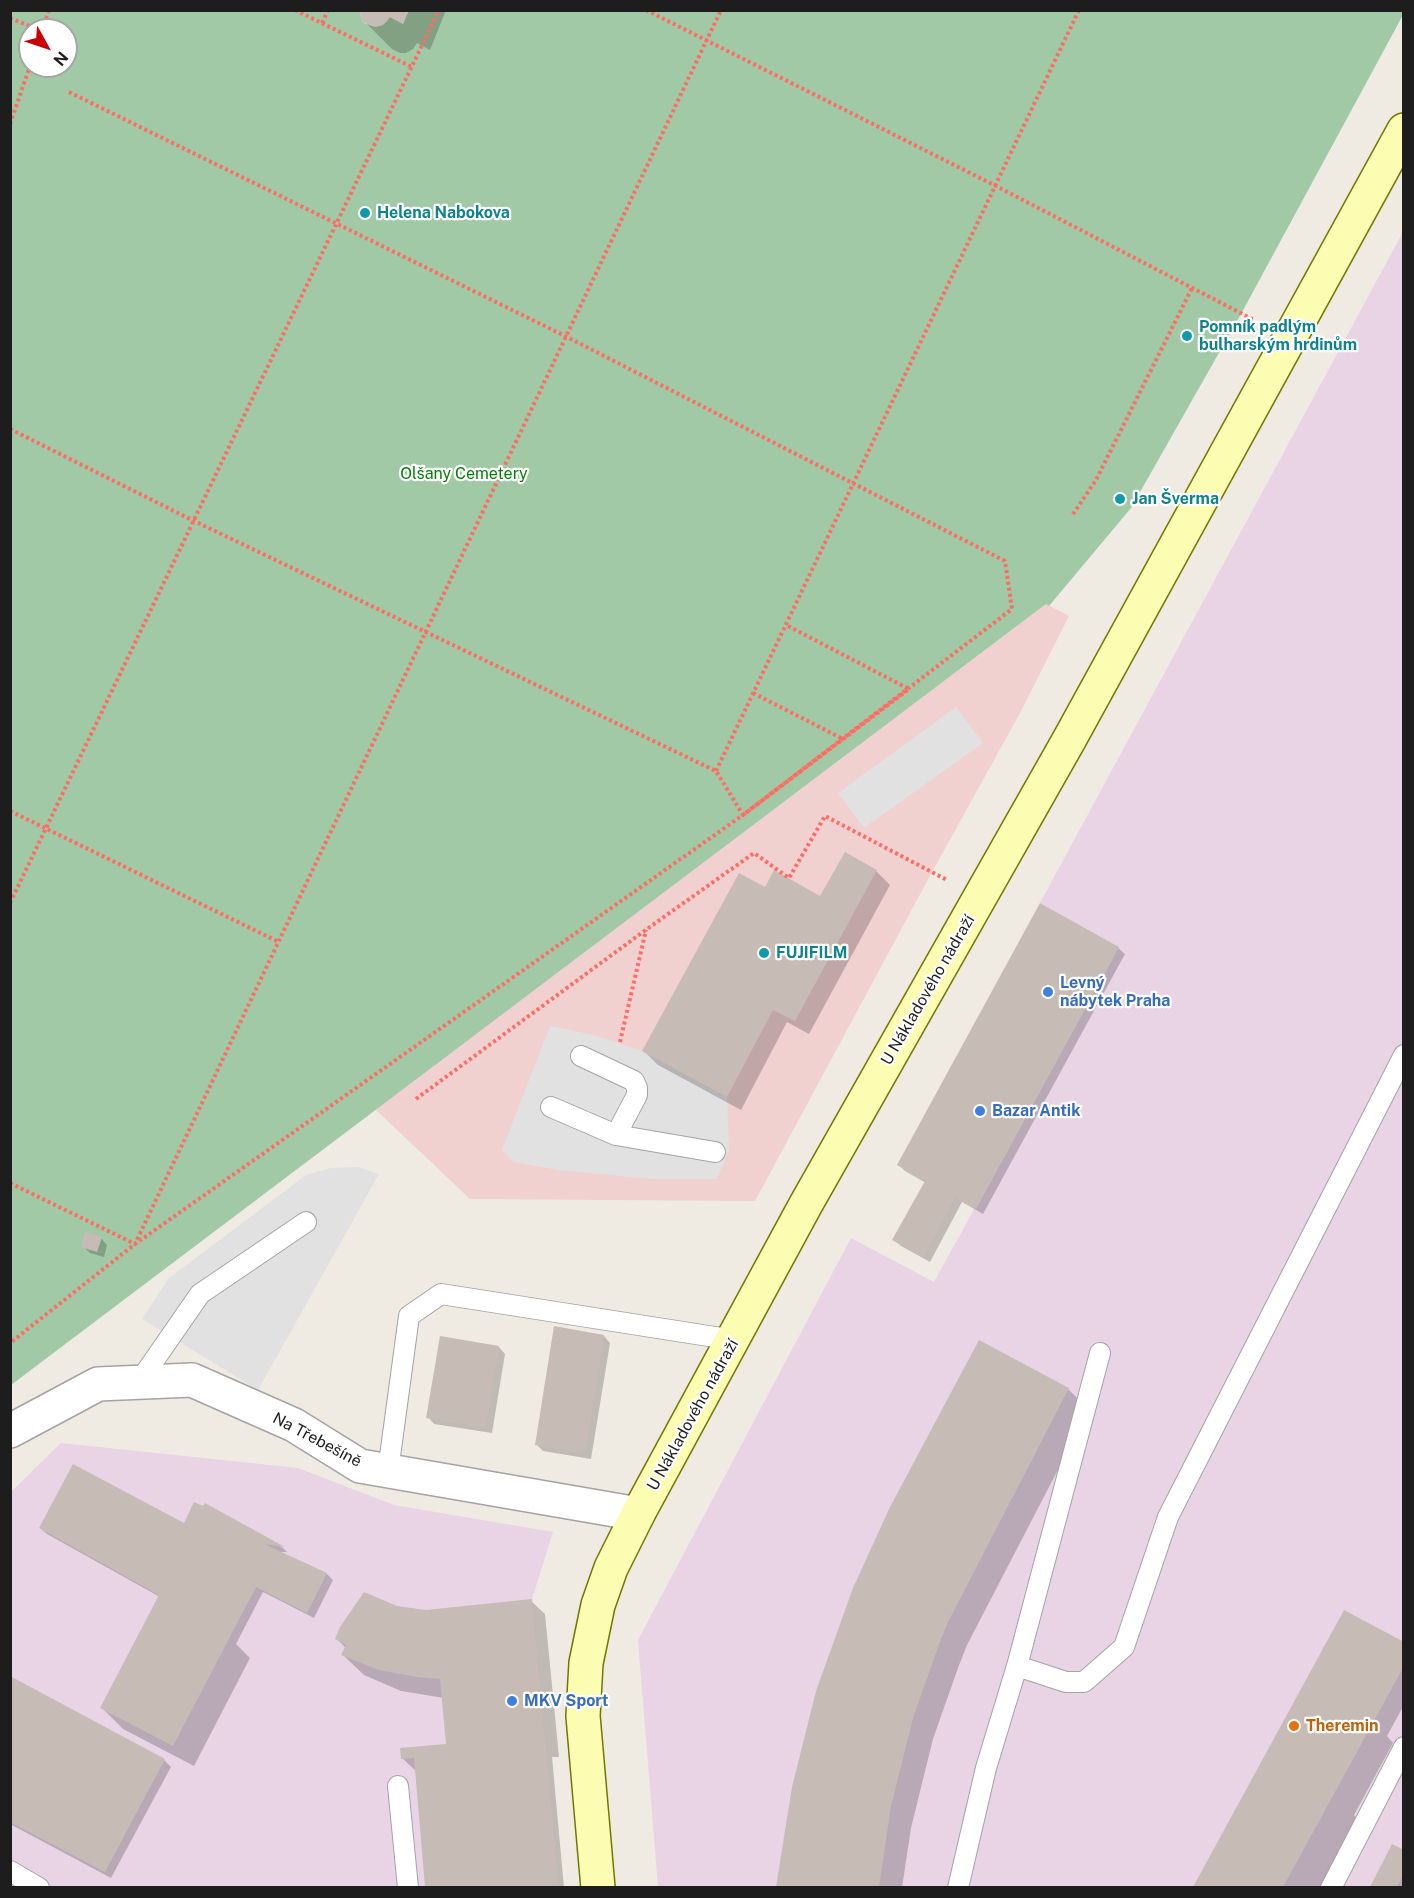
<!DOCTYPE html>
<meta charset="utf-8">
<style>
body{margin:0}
#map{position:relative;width:1414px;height:1898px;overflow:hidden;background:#efeae2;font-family:"Public Sans",sans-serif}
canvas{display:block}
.frame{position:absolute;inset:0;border:12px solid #1d1d1d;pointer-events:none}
.north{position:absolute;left:18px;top:18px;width:60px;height:60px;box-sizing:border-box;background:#fff;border:2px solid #a5a5a5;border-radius:50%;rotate:130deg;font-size:16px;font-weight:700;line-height:24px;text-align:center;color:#1d1d1d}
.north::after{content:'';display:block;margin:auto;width:21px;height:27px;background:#ca0009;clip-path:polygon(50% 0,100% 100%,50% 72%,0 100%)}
</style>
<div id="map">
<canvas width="1414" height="1898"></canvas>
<div class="frame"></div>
<div class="north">N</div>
</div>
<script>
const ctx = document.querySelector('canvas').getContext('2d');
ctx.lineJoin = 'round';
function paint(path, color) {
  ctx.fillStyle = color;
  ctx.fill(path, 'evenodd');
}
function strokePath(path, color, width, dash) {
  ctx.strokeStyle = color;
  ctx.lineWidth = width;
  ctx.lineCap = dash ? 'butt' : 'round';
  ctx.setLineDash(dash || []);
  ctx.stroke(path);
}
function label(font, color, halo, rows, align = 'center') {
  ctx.font = font + ' "Public Sans",sans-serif';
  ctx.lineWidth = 4.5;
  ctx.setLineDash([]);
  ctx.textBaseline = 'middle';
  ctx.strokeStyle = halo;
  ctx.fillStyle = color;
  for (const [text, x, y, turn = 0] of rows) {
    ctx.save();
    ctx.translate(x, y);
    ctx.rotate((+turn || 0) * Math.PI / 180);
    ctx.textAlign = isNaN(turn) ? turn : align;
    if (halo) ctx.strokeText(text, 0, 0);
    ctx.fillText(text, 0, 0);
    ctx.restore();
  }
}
const commercial = new Path2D(`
 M 1046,604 L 1069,616 L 1020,713 L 932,872 L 755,1201 L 470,1199 L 375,1109 Z`);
const industrial = new Path2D(`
 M 1403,232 L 1403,1887 L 658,1887 L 638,1640 L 851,1238 L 934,1282 L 1119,947 L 1040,903 Z
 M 61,1443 L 298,1468 L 394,1505 L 553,1532 L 532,1599 L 559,1887 L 11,1888 L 11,1492 Z`);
const cemetery = new Path2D(`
 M 359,10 L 363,22 C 374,29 383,28 390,17 L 403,24 L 409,10 L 1403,11 L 1403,15 L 1241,314 L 1131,508 L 1049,606 L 1046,604 L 11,1385 L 11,11 ZM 30,30 L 66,30 L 66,66 L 30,66 Z`);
const parking = new Path2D(`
 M 956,707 L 983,743 L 864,828 L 838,793 Z
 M 550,1026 L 594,1035 L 642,1051 L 727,1097 L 729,1149 L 717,1179 L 651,1179 L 558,1170 L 514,1162 L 502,1150 Z
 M 358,1167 L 379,1174 L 258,1390 L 142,1319 L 169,1278 L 306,1175 L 331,1168 Z`);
const shadow = new Path2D(`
 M 360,10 L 446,10 L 430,50 L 417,43 L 413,49 L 406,53 L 400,53 L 392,49 L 365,22 Z
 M 876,871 L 890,885 L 809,1034 L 787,1022 L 741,1110 L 658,1065 L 644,1051 L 766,889 L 821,898 Z
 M 1118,948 L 1125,954 L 983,1214 L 962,1202 L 930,1262 L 901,1246 L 894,1240 L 926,1183 L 905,1171 L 899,1165 Z
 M 101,1238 L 107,1245 L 104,1257 L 90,1253 L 83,1246 Z
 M 604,1336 L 610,1343 L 591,1459 L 543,1451 L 536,1444 Z
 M 499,1347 L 505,1354 L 492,1433 L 434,1424 L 428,1417 Z
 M 1068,1389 L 1089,1410 L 967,1645 L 958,1668 L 933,1739 L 911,1828 L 902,1888 L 778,1888 L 793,1787 Z
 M 205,1505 L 283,1548 L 287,1552 L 279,1552 L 327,1574 L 333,1580 L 314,1618 L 263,1592 L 236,1644 L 250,1658 L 194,1766 L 123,1729 L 102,1708 L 160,1597 L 47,1534 L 40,1528 L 184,1525 Z
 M 531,1601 L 545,1614 L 559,1757 L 552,1757 L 564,1888 L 427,1888 L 417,1772 L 402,1758 L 448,1745 L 444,1698 L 401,1691 L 364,1675 L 343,1655 L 346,1648 L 337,1639 L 397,1607 L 431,1612 Z
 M 1345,1612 L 1404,1644 L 1404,1705 L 1387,1736 L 1393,1743 L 1354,1815 L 1360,1822 L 1324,1888 L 1195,1888 Z
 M 10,1678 L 164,1760 L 171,1767 L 111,1878 L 10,1824 Z
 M 1393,1846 L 1404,1852 L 1404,1888 L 1372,1888 Z`);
const building = new Path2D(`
 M 359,10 L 409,10 L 403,24 L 390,17 L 383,25 L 375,27 L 363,22 Z
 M 845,852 L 877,870 L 795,1021 L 773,1010 L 727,1097 L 642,1051 L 739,873 L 765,887 L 774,870 L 820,896 Z
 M 1040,903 L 1119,947 L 976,1209 L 955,1197 L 923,1257 L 892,1240 L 925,1181 L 897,1165 Z
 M 85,1232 L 102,1237 L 97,1252 L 81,1247 Z
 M 554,1326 L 604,1335 L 585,1453 L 535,1445 Z
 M 440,1336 L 499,1346 L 486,1427 L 426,1418 Z
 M 979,1340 L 1069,1388 L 947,1624 L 938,1647 L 913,1718 L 891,1806 L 879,1887 L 776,1887 L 792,1787 L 816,1691 L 853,1588 L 890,1507 Z
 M 73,1464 L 184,1523 L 194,1502 L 203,1506 L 205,1503 L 285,1547 L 264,1544 L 327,1573 L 307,1613 L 256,1587 L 173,1746 L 100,1708 L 159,1595 L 39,1528 Z
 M 364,1592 L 397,1606 L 426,1610 L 532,1599 L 559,1887 L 425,1887 L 414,1758 L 401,1759 L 400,1748 L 446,1744 L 440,1679 L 417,1677 L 379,1670 L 341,1655 L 346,1645 L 335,1639 L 340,1627 Z
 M 1344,1610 L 1404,1642 L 1404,1666 L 1283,1887 L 1193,1887 Z
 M 10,1676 L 165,1759 L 105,1872 L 10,1822 Z
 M 1392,1844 L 1404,1850 L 1404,1874 L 1397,1887 L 1370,1887 Z`);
const path = new Path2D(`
 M 295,10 L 412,67
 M 646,10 L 996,186 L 1254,320
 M 10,18 L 39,30
 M 322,23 L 328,10
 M 42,30 L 49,10
 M 69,92 L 567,337 L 1005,561 L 1012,609 L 743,815 L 909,689 L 786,625
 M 10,124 L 30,66
 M 10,429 L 194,521 L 716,771 L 743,815 L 135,1244 L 10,1343
 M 1073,514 L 1096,480 L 1192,288
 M 753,693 L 843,739
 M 716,771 L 1079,10
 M 10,811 L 279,942
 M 10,903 L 439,10
 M 620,1042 L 646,930
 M 416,1099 L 647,929 L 754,853 L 789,878 L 825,816 L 947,880
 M 10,1183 L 135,1244 L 721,10`);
const lane = new Path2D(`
 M 581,1056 L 634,1081 L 637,1088 L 637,1095 L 616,1135
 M 551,1107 L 616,1135 L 715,1152
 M 139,1382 L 200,1294 L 306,1222
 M 388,1471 L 409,1316 L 441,1294 L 734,1340
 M 1017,1666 L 1066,1682 L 1084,1682 L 1124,1647 L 1168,1517 L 1404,1055
 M 398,1786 L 408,1888
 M 10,1871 L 39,1888
 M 958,1888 L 986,1768 L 1017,1666 L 1100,1353
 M 1331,1888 L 1404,1747`);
const street = new Path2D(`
 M 10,1431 L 98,1384 L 192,1380 L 294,1425 L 360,1466 L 638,1514`);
const secondary = new Path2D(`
 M 598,1888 L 583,1716 L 586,1663 L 598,1605 L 611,1568 L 638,1514 L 806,1204 L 1069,740 L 1404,130`);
const markers = [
 [365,213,6,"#0f9aa8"],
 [1187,336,6,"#0f9aa8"],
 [1120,499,6,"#0f9aa8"],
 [764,953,6,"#0f9aa8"],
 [1048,992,6,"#3f7fe0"],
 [980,1111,6,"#3f7fe0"],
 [512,1701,6,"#3f7fe0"],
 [1294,1726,6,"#e8710a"]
];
const cultureNames = [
 ["Helena Nabokova",377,213],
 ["Pomník padlým",1199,327],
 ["bulharským hrdinům",1199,345],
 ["Jan Šverma",1132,499],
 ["FUJIFILM",776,953]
];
const parkNames = [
 ["Olšany Cemetery",464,474]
];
const shopNames = [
 ["Levný",1060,983],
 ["nábytek Praha",1060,1001],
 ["Bazar Antik",992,1111],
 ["MKV Sport",524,1701]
];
const streetNames = [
 ["U Nákladového nádraží",928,990,-60],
 ["U Nákladového nádraží",693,1415,-61],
 ["Na Třebešíně",317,1440,28]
];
const foodNames = [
 ["Theremin",1306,1726]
];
paint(commercial, '#f1d0d0');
paint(industrial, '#e8d4e5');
paint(cemetery, '#a2c9a6');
paint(parking, '#e1e1e1');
paint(shadow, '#0003');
paint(building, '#c7bcb5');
strokePath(lane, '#a4a4a4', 22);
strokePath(street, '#a4a4a4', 36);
strokePath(secondary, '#717800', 36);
strokePath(path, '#ff6c63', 4, [3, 3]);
strokePath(lane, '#fff', 20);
strokePath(street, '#fff', 33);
strokePath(secondary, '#fcfcb3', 33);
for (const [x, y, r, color] of markers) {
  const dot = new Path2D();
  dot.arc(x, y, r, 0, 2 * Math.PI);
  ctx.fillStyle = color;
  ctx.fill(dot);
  strokePath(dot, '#fff', 2);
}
label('bold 16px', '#0d838f', '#fff', cultureNames, 'left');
label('16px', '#06800a', '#fff', parkNames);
label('bold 16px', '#366cbe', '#fff', shopNames, 'left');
label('16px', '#1d1d1d', '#fff', streetNames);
label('bold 16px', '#c56008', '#fff', foodNames, 'left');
</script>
